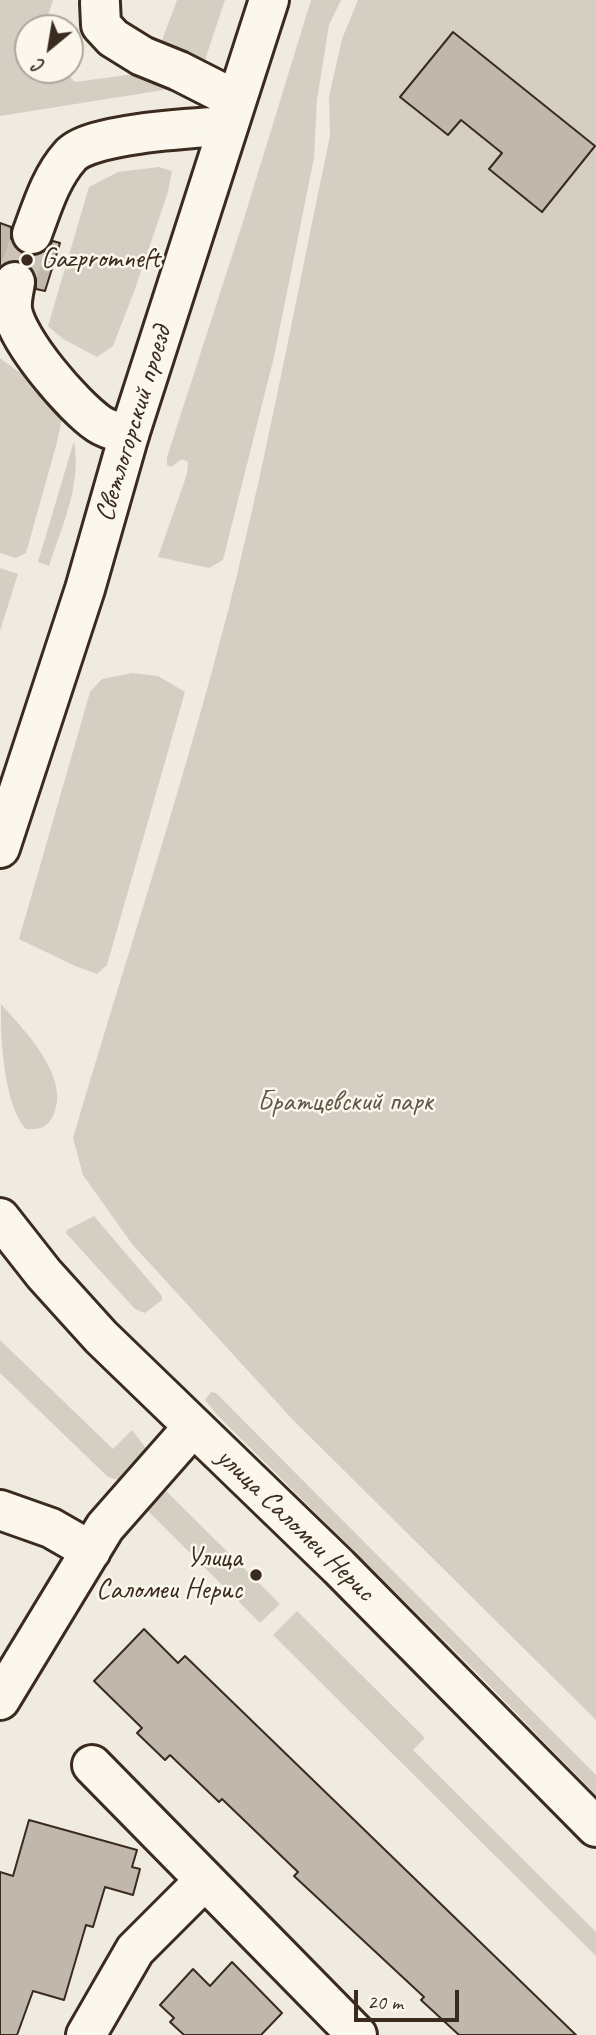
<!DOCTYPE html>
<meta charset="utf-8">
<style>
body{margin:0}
#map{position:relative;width:596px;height:2035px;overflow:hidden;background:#f0ebe0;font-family:Caveat,sans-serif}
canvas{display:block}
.north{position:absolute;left:14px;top:14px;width:70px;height:70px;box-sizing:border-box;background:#fbf7ec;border:2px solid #aea59a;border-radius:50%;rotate:210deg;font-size:19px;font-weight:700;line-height:28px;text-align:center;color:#3b2a1e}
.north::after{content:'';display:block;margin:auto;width:24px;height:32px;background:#3b2a1e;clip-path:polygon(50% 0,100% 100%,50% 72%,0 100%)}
.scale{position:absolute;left:354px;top:1990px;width:105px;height:32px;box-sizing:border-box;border:4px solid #3b2a1e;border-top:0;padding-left:9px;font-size:21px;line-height:24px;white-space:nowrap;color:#3b2a1e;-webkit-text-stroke:5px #fbf7ec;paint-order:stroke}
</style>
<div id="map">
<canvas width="596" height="2035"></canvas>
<div class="north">С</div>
<div class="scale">20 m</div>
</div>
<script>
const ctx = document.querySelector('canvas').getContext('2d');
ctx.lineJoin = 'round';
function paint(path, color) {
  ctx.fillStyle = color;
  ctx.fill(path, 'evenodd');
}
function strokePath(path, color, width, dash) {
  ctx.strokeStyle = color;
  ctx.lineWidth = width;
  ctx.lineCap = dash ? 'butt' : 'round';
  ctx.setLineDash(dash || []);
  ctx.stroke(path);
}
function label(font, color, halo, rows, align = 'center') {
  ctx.font = font + ' Caveat,sans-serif';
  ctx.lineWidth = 5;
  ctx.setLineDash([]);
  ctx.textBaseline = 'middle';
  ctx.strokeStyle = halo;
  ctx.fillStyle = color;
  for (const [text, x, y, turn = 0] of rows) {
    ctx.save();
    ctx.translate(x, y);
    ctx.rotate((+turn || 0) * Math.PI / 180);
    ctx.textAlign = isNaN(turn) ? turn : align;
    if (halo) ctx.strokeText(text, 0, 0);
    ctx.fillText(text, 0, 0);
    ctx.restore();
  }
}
const green = new Path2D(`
 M 0,0 L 53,0 L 44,28 L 28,28 L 28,70 L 70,68 L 74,70 L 69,76 L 75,82 L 172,69 L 176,77 L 170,89 L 0,116 Z
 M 177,0 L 225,0 L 204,63 L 166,54 L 162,40 Z
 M 311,0 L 341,0 L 329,25 L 317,100 L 314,158 L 274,357 L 223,560 L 209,568 L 158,557 L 187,474 L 188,462 L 182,459 L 171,467 L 167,465 L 167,457 L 242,225 Z
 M 358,0 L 596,0 L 596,1720 L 293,1420 L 132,1244 L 83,1175 L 73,1138 C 128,951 190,765 237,575 C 272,430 299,283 330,136 L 329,96 L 342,39 Z
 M 159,167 L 172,171 L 168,192 L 135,289 L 113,346 L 97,357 L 63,339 L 48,326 L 89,187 L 118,172 Z
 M 0,358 L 51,396 L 63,415 L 56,446 L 26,553 L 16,558 L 0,553 Z
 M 74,441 C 82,484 62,526 49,566 L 38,562 Z
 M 0,568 L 18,574 L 0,631 Z
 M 132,673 L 158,676 L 185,692 L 107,965 L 97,974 L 75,966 L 19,939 L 90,692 L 102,679 Z
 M 1,1004 C 24,1030 72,1078 53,1116 C 47,1128 39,1130 26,1129 C 4,1106 0,1036 1,1004 Z
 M 94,1216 L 162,1296 L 162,1300 L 145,1313 L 135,1309 L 66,1233 L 67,1230 Z
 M 0,1340 L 113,1449 L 132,1430 L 149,1452 C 137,1469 132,1486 108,1477 L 0,1373 Z
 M 211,1392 L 216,1393 L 596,1775 L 596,1795 L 476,1672 L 217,1415 L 205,1400 Z
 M 160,1485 L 280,1604 L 260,1623 L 141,1504 Z
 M 297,1611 L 425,1738 L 413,1750 L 596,1932 L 596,1956 L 273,1635 Z`);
const building = new Path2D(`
 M 453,32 L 595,146 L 542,212 L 489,169 L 502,153 L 461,120 L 448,135 L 400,97 Z
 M 0,223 L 11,227 L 11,238 L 15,247 L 25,255 L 36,255 L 45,251 L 53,241 L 60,243 L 45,291 L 36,289 L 36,275 L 28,265 L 18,260 L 8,261 L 0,267 Z
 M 144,1629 L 178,1663 L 185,1656 L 576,2035 L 459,2035 L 421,2000 L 424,1997 L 294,1876 L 298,1872 L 222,1799 L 219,1802 L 170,1755 L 165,1760 L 137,1733 L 142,1728 L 94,1681 Z
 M 29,1820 L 137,1850 L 132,1867 L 140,1869 L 133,1895 L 105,1887 L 93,1927 L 86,1925 L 64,2000 L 33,1991 L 17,2035 L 0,2035 L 0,1872 L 13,1876 Z
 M 232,1962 L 282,2013 L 261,2035 L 184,2035 L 170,2022 L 174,2018 L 160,2005 L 193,1969 L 210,1986 Z`);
const minorTunnel = new Path2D(`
 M 15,282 L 32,234`);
const minor = new Path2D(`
 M 100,3 L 101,25 L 113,38 L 142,56 L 179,71 L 236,100
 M 32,234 C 42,207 51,177 70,156 C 89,133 196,128 228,126
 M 15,282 C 14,290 11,300 12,309 C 16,340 73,406 99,424 C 108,430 119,432 129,435
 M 0,1510 L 51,1528 L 91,1551
 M 0,1700 L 105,1527 L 193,1427
 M 92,1765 L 357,2035
 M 86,2035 L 135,1950 L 205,1880`);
const major = new Path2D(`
 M 0,848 L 85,589 L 129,435 L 269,0
 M 0,1218 L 44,1274 L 101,1337 L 339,1567 L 596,1827`);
const markers = [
 [27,260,7,"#3b2a1e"],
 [256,1575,7,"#3b2a1e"]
];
const poiNames = [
 ["Gazpromneft",41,260],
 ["Улица",242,1559,"right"],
 ["Саломеи Нерис",242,1591,"right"]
];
const streetNames = [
 ["Светлогорский проезд",134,424,-73],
 ["улица Саломеи Нерис",295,1525,44]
];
const parkNames = [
 ["Братцевский парк",345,1103]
];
paint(green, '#d5cec3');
paint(building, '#c0b8ad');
strokePath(building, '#3b2a1e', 2);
strokePath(minorTunnel, '#ccc4b9', 38, [38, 19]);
strokePath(minor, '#3b2a1e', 44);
strokePath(major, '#3b2a1e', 44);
strokePath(minor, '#fbf7ec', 38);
strokePath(major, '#fbf7ec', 38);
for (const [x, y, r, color] of markers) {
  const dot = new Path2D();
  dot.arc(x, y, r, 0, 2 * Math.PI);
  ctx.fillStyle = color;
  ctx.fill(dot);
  strokePath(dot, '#fbf7ec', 2.5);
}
label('28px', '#3b2a1e', '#fbf7ec', poiNames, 'left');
label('28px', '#3b2a1e', '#fbf7ec', streetNames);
label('28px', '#625347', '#fbf7ec', parkNames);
</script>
